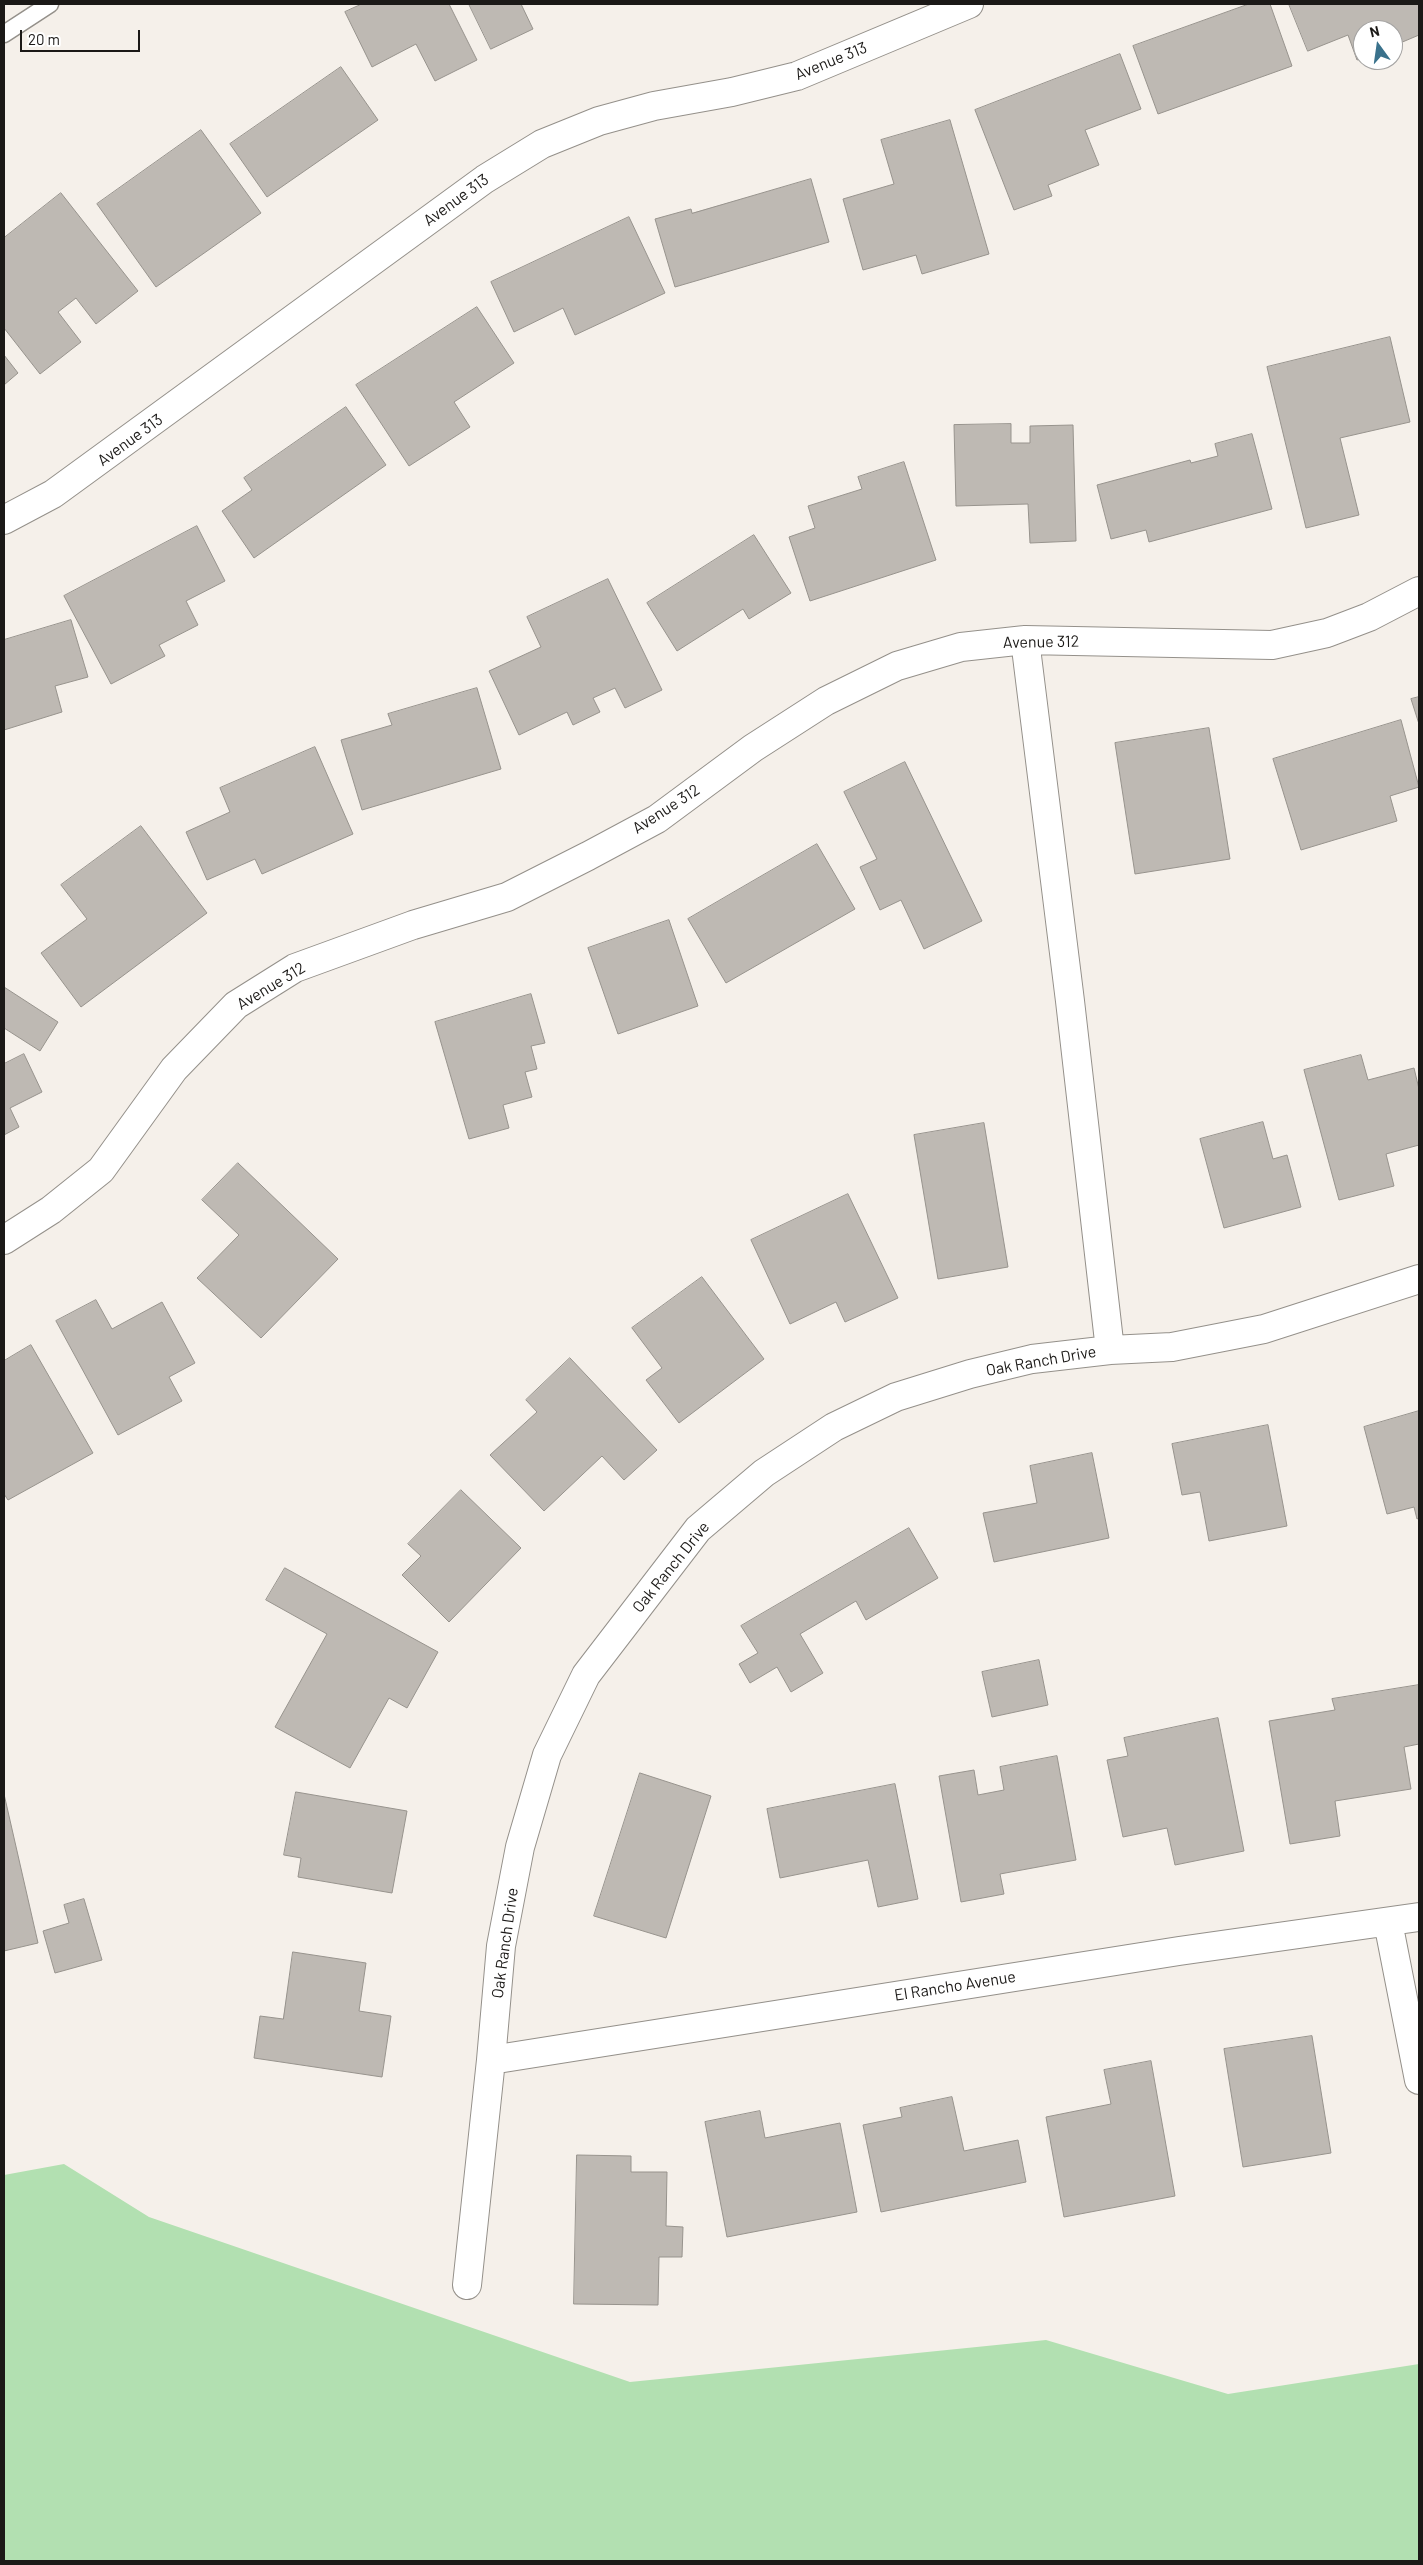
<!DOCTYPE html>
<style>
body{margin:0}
#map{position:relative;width:1423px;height:2565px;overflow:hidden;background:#f5f0ea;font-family:Barlow,sans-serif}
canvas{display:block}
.frame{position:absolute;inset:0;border:5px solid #1b1917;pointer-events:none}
.north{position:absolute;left:1353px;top:20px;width:50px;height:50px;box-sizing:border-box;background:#fff;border:1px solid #a4a3a2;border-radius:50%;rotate:346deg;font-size:14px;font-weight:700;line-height:20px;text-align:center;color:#1b1917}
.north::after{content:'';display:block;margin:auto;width:18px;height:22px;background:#3a728c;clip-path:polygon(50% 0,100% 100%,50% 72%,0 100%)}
.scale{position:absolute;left:20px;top:30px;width:120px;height:22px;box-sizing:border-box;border:2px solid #1b1917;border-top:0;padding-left:6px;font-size:15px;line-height:18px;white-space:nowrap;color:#1b1917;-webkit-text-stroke:4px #fff;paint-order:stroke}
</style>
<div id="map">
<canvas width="1423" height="2565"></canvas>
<div class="frame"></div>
<div class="north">N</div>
<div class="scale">20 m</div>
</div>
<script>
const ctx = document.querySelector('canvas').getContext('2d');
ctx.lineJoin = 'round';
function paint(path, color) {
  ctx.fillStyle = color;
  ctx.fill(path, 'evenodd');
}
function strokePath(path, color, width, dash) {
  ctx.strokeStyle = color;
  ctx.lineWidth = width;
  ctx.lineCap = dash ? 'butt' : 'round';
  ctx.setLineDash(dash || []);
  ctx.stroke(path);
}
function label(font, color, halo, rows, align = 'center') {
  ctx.font = font + ' Barlow,sans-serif';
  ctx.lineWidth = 4;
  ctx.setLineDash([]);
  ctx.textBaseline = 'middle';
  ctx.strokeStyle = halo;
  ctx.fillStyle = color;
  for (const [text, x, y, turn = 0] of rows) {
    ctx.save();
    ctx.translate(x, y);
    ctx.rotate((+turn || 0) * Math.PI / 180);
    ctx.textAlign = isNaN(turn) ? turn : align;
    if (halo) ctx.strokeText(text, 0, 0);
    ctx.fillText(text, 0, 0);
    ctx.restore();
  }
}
const green = new Path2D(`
 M 64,2164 L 149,2217 L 630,2382 L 1046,2340 L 1228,2394 L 1419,2364 L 1419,2561 L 4,2561 L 4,2175 Z`);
const building = new Path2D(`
 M 362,4 L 449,4 L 477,60 L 435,81 L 416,44 L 372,67 L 345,12 Z
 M 469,4 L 521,4 L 533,29 L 491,49 Z
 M 1249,4 L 1270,4 L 1292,66 L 1158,114 L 1133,46 Z
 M 1289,4 L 1419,4 L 1419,35 L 1393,46 L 1393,30 L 1363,30 L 1363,58 L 1357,60 L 1348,35 L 1308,51 Z
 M 1120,54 L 1141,109 L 1085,130 L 1099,165 L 1048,185 L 1052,196 L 1014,210 L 975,110 Z
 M 341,67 L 378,120 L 267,197 L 230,144 Z
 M 950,120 L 989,254 L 922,274 L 916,255 L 863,270 L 843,199 L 894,184 L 881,140 Z
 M 201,130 L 261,213 L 156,287 L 97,204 Z
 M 811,179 L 829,242 L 675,287 L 655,219 L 691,209 L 692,213 Z
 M 61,193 L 138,291 L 96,324 L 76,298 L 58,312 L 81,342 L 40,374 L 4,328 L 4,238 Z
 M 629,217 L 665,293 L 575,335 L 563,308 L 514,332 L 491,282 Z
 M 477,307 L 514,363 L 454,402 L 470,427 L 409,466 L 356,385 Z
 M 1390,337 L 1410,422 L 1340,438 L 1359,515 L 1306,528 L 1267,367 Z
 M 4,355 L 18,373 L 4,385 Z
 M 346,407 L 386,465 L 254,558 L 222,511 L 252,490 L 244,478 Z
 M 1011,424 L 1011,443 L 1030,443 L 1030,426 L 1073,425 L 1076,541 L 1030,543 L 1028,504 L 956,506 L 954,425 Z
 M 1252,434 L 1272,509 L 1149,542 L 1146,530 L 1111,539 L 1097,485 L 1190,460 L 1191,463 L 1218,456 L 1215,444 Z
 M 904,462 L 936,560 L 810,601 L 789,537 L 815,528 L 808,506 L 862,489 L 858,477 Z
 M 197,526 L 225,581 L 186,601 L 198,625 L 159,645 L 165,656 L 111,684 L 64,596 Z
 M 754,535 L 791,593 L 749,619 L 743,609 L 677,651 L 647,603 Z
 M 608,579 L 662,690 L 625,708 L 615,688 L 593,698 L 600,712 L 573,725 L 567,712 L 519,735 L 489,671 L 541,647 L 527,617 Z
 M 71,620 L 88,677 L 55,686 L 62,712 L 4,730 L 4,640 Z
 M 477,688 L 501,769 L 362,810 L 341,740 L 392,725 L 388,714 Z
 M 1419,697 L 1419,724 L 1411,699 Z
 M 1401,720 L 1419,787 L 1390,796 L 1397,821 L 1301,850 L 1273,759 Z
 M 1209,728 L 1230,859 L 1135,874 L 1115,743 Z
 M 315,747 L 353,834 L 262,874 L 255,859 L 207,880 L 186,832 L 230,812 L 220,788 Z
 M 905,762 L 982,921 L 924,949 L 901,900 L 880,910 L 860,867 L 877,859 L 844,792 Z
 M 141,826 L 207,913 L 81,1007 L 41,953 L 87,919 L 61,885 Z
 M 817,844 L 855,909 L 726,983 L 688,919 Z
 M 669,920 L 698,1006 L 618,1034 L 588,948 Z
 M 4,987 L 58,1022 L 40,1051 L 4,1028 Z
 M 531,994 L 545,1043 L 531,1046 L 537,1069 L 525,1072 L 532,1097 L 503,1105 L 509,1128 L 469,1139 L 435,1022 Z
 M 24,1054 L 42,1092 L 10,1108 L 19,1127 L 4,1135 L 4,1064 Z
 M 1361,1055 L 1368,1080 L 1414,1068 L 1419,1089 L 1419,1145 L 1386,1154 L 1394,1186 L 1339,1200 L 1304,1070 Z
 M 1263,1122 L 1273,1159 L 1287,1155 L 1301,1207 L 1224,1228 L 1200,1139 Z
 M 984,1123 L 1008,1267 L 938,1279 L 914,1135 Z
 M 238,1163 L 338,1259 L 261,1338 L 197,1278 L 239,1235 L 202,1200 Z
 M 848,1194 L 898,1298 L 845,1322 L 836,1302 L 790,1324 L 751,1240 Z
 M 702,1277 L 764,1359 L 679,1423 L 646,1380 L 662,1368 L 632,1328 Z
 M 96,1300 L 112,1329 L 162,1302 L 195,1363 L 169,1377 L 182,1401 L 118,1435 L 56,1321 Z
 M 31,1345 L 93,1453 L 8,1500 L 4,1494 L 4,1361 Z
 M 570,1358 L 657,1450 L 624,1480 L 602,1456 L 544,1511 L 490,1455 L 537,1412 L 526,1400 Z
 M 1419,1411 L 1419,1518 L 1417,1519 L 1414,1507 L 1387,1514 L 1364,1427 Z
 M 1268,1425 L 1287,1526 L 1209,1541 L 1200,1492 L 1182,1495 L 1172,1444 Z
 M 1092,1453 L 1109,1538 L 994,1562 L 983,1513 L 1037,1503 L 1030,1466 Z
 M 461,1490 L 521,1548 L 449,1622 L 402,1575 L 421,1556 L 408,1544 Z
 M 909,1528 L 938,1578 L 866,1620 L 856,1601 L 800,1634 L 823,1673 L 791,1692 L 777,1667 L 750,1683 L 739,1664 L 758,1653 L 741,1626 Z
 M 285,1568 L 438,1652 L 407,1708 L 389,1698 L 350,1768 L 275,1727 L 327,1634 L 266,1600 Z
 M 1039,1660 L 1048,1705 L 992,1717 L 982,1672 Z
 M 1419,1685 L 1419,1744 L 1404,1747 L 1411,1789 L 1335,1801 L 1340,1836 L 1290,1844 L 1269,1721 L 1335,1710 L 1332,1699 Z
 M 1218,1718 L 1244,1851 L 1175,1865 L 1167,1828 L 1123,1837 L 1107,1760 L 1128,1756 L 1124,1738 Z
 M 1057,1756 L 1076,1860 L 1000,1874 L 1004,1894 L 961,1902 L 939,1776 L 974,1770 L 978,1795 L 1004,1790 L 1000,1767 Z
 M 640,1773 L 711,1796 L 666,1938 L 594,1916 Z
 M 895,1784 L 918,1899 L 878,1907 L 868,1860 L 780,1878 L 767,1809 Z
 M 296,1792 L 407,1811 L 392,1893 L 298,1877 L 301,1858 L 284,1855 Z
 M 4,1794 L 38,1943 L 4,1951 Z
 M 84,1899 L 102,1960 L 55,1973 L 43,1931 L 69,1923 L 64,1905 Z
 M 293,1952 L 366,1963 L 359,2011 L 391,2016 L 382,2077 L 254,2058 L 260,2016 L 283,2019 Z
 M 1312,2036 L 1331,2153 L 1243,2167 L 1224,2049 Z
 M 1151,2061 L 1175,2196 L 1064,2217 L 1046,2117 L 1111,2104 L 1104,2070 Z
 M 952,2097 L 964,2151 L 1018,2140 L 1026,2182 L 881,2212 L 863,2125 L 902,2117 L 900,2108 Z
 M 760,2111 L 765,2138 L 840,2123 L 857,2212 L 727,2237 L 705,2122 Z
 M 577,2155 L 631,2156 L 631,2172 L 667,2172 L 666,2226 L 683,2227 L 682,2257 L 659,2257 L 658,2305 L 574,2304 Z`);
const service = new Path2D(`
 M 4,34 L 50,4`);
const minor = new Path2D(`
 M 4,520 L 53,494 L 485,179 L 542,144 L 599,121 L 654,106 L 732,92 L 797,76 L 969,4
 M 1025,640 L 1070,1001 L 1110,1350
 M 4,1240 L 51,1210 L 101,1170 L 174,1069 L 236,1005 L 295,968 L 413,925 L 507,897 L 588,856 L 657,819 L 753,748 L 826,701 L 897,666 L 961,647 L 1025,640 L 1272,645 L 1327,633 L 1369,617 L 1419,591
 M 1388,1922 L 1419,2080
 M 491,2060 L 1179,1951 L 1419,1917
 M 467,2285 L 491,2060 L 501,1946 L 520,1847 L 547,1755 L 586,1675 L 698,1529 L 764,1473 L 834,1427 L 896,1397 L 970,1374 L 1032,1359 L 1110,1350 L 1172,1347 L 1264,1329 L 1419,1279`);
const streetNames = [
 ["Avenue 313",831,61,-22],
 ["Avenue 313",456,200,-36],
 ["Avenue 313",130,440,-36],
 ["Avenue 312",1041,642,-1],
 ["Avenue 312",666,809,-33],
 ["Avenue 312",271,986,-31],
 ["Oak Ranch Drive",1041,1361,-10],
 ["Oak Ranch Drive",671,1567,-51],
 ["Oak Ranch Drive",505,1943,-82],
 ["El Rancho Avenue",955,1986,-9]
];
paint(green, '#b2e0b1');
paint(building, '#beb9b3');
strokePath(building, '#97938d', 1);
strokePath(service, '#94908a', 19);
strokePath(minor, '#94908a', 30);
strokePath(service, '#fff', 16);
strokePath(minor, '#fff', 28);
label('16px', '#1b1917', '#fff', streetNames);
</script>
